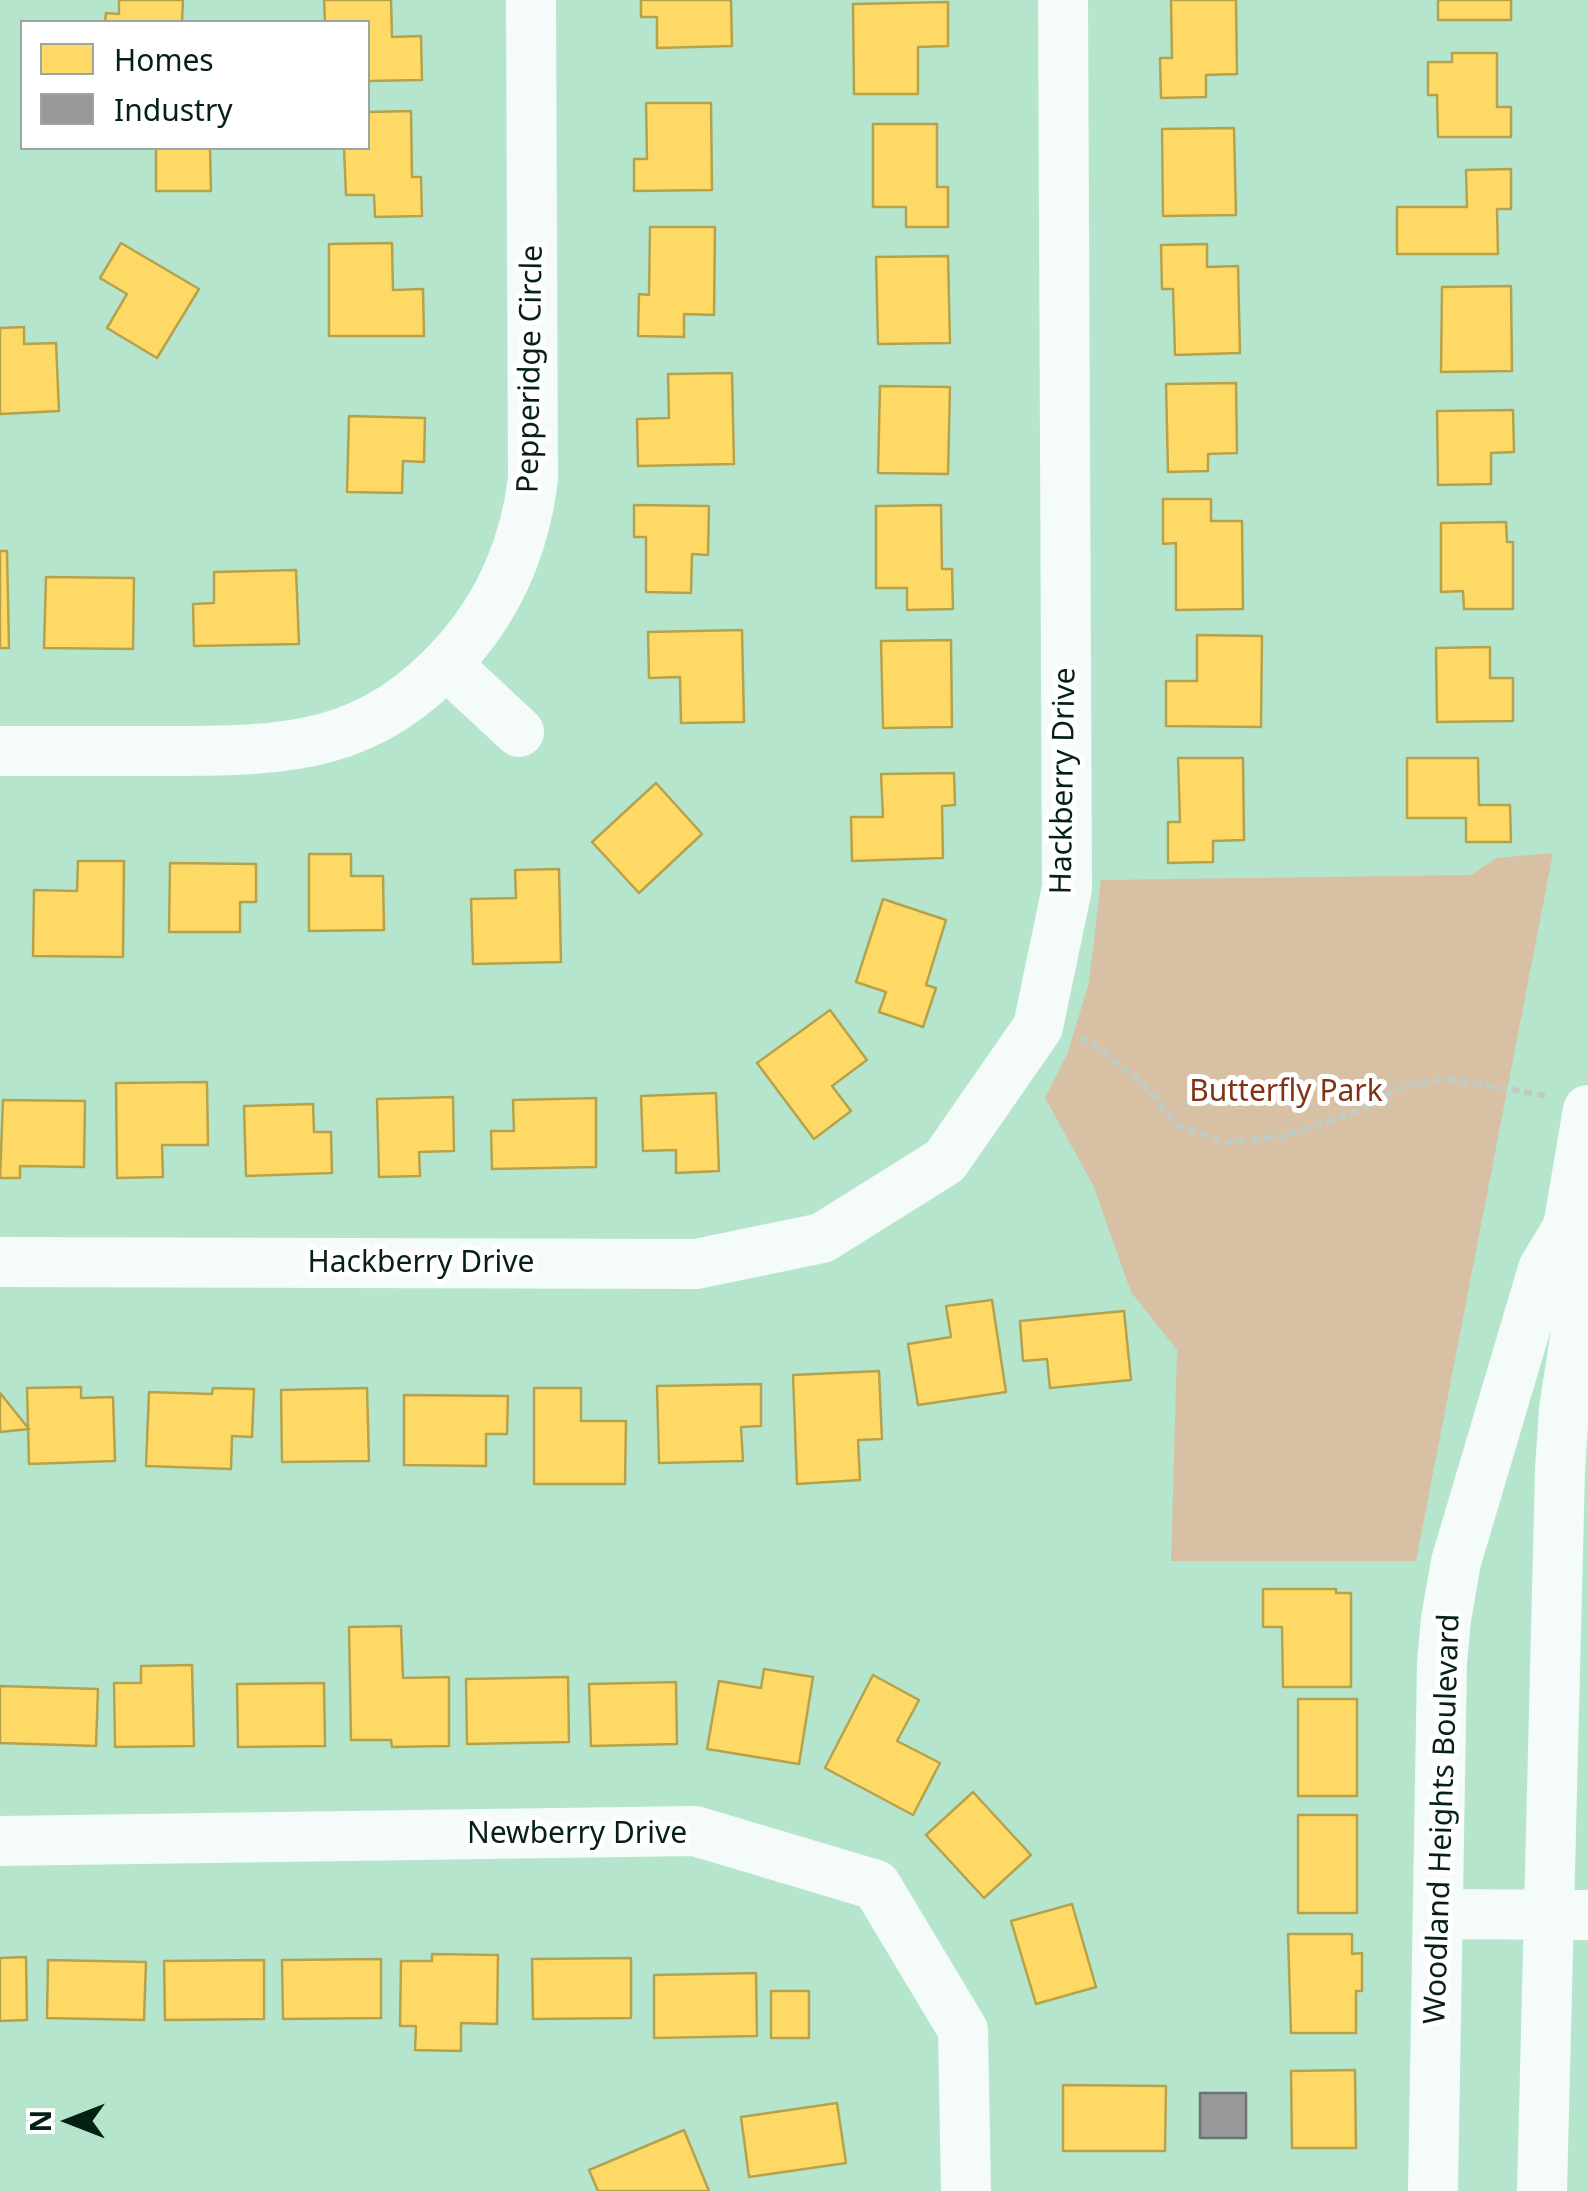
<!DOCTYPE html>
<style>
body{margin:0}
#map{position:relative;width:1588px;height:2191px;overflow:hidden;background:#b5e6cd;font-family:"Noto Sans",sans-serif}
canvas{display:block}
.legend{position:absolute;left:20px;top:20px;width:350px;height:130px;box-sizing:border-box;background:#fff;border:2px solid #9ba6a1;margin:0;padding:12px 18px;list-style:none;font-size:30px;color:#042114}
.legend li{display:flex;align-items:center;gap:20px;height:50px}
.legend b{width:50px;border:2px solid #9ba6a1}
.north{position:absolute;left:20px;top:2071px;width:100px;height:100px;-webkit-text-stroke:8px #fff;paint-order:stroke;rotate:270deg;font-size:28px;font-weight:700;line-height:40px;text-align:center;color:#042114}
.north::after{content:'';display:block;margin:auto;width:35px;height:45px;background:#042114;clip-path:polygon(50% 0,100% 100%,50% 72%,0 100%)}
</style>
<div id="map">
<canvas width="1588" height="2191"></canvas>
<ul class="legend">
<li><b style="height:28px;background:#ffd966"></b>Homes</li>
<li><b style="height:28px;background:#999"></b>Industry</li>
</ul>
<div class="north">N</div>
</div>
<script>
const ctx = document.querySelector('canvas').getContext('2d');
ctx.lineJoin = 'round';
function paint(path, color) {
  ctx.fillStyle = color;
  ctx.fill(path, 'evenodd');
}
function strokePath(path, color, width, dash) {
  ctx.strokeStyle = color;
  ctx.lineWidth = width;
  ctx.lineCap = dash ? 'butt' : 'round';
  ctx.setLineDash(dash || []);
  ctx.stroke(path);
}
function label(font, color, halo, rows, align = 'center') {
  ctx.font = font + ' "Noto Sans",sans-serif';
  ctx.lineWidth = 10;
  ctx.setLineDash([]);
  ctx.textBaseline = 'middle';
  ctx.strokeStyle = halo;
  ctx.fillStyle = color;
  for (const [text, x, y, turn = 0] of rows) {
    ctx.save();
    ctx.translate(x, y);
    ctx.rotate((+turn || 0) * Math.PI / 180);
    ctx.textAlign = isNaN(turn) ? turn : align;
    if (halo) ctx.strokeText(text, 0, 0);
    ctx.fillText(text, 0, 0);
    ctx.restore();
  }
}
const green = new Path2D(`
 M 1553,853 L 1416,1561 L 1171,1561 L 1177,1350 L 1131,1292 L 1093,1185 L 1045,1098 L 1068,1052 L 1089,982 L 1101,880 L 1471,875 L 1496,858 Z`);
const homes = new Path2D(`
 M 119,0 L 183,0 L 182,22 L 105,22 L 106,13 L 119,14 Z
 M 324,0 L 391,0 L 392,37 L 421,36 L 422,80 L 368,81 L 368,22 L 325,22 Z
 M 641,0 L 731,0 L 732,46 L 657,48 L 657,17 L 641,17 Z
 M 1171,0 L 1236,0 L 1237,74 L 1206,75 L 1206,97 L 1161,98 L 1160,58 L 1172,58 Z
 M 1438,0 L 1511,0 L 1511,20 L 1438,20 Z
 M 948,2 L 948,46 L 918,47 L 918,94 L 854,94 L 853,4 Z
 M 1452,53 L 1497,53 L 1497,107 L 1511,107 L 1511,137 L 1438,137 L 1437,95 L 1428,95 L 1428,62 L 1452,62 Z
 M 646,103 L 711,103 L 712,190 L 634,191 L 634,159 L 647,159 Z
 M 411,111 L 412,177 L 421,177 L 422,216 L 375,217 L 374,195 L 346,195 L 344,148 L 368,148 L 368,112 Z
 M 873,124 L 937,124 L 937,187 L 948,187 L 948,227 L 906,227 L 906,207 L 873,207 Z
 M 1234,128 L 1236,215 L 1163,216 L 1162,129 Z
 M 156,148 L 210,148 L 211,191 L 156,191 Z
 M 1511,169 L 1511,209 L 1497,209 L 1498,254 L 1397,254 L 1397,207 L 1467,207 L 1466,170 Z
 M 650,227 L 715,227 L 714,315 L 684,314 L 684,337 L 638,336 L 639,294 L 649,295 Z
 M 121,243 L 199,289 L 157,358 L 107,328 L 127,294 L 100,278 Z
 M 392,243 L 393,290 L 423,289 L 424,336 L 329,336 L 329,244 Z
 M 1207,244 L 1207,267 L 1238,266 L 1240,353 L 1175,355 L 1173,289 L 1162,289 L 1161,245 Z
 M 948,256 L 950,343 L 878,344 L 876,257 Z
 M 1511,286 L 1512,371 L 1441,372 L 1442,287 Z
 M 24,327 L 24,344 L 56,343 L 59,411 L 0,414 L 0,328 Z
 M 732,373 L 734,464 L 638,466 L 637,419 L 669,418 L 668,374 Z
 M 1236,383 L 1237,453 L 1208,454 L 1208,471 L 1168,472 L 1166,384 Z
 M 880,386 L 950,387 L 948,474 L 878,473 Z
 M 1513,410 L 1514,452 L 1491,453 L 1491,484 L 1438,485 L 1437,411 Z
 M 349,416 L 425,418 L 424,462 L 403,461 L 402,493 L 347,492 Z
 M 1163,499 L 1211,499 L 1211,521 L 1242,521 L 1243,609 L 1176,610 L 1176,543 L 1163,544 Z
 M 634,505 L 709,506 L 708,555 L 692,554 L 691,593 L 646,592 L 646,537 L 634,537 Z
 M 941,505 L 942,569 L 952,569 L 953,609 L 907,610 L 907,588 L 876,588 L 876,506 Z
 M 1506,522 L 1507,542 L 1513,542 L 1513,609 L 1464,609 L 1463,591 L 1441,592 L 1441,523 Z
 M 0,551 L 7,551 L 9,648 L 0,648 Z
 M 296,570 L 299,644 L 194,646 L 193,604 L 214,603 L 214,572 Z
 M 46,577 L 134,578 L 133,649 L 44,648 Z
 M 742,630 L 744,722 L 681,723 L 680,677 L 649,678 L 648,632 Z
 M 1197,635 L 1262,636 L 1261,727 L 1166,726 L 1166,681 L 1197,681 Z
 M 951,640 L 952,727 L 883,728 L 881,641 Z
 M 1490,647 L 1490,678 L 1513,678 L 1513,721 L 1437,722 L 1436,648 Z
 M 1178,758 L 1243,758 L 1244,840 L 1213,841 L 1213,862 L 1168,863 L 1168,822 L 1180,822 Z
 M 1407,758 L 1478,758 L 1479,805 L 1510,805 L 1511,842 L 1466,842 L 1466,818 L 1407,818 Z
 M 954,773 L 955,805 L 942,806 L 943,858 L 852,861 L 851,817 L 883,817 L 881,774 Z
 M 656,783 L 702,834 L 639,893 L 592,842 Z
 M 309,854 L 351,854 L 351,876 L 383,876 L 384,930 L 309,931 Z
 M 78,861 L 124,861 L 123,957 L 33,956 L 34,890 L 77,891 Z
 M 170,863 L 256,864 L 256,902 L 240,902 L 240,932 L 169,932 Z
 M 559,869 L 561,962 L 473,964 L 471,899 L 516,898 L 515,870 Z
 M 883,899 L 946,920 L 926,985 L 936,988 L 923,1027 L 879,1012 L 886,992 L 856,982 Z
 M 830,1010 L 867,1060 L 832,1086 L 851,1111 L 814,1139 L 757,1063 Z
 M 207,1082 L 208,1145 L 162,1145 L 163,1177 L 117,1178 L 116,1083 Z
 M 716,1093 L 719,1171 L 676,1173 L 676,1150 L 643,1151 L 641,1096 Z
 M 453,1097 L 454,1151 L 419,1152 L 420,1176 L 379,1177 L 377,1099 Z
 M 596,1098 L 596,1167 L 492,1169 L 491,1131 L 514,1131 L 513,1100 Z
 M 3,1100 L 85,1101 L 84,1167 L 20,1166 L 20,1178 L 0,1178 Z
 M 313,1104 L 314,1132 L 331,1132 L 332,1173 L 246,1176 L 244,1106 Z
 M 992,1300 L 1006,1392 L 918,1405 L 908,1344 L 951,1337 L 946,1306 Z
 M 1124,1311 L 1131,1380 L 1050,1388 L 1047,1359 L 1023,1361 L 1020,1321 Z
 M 879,1371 L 882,1439 L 858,1440 L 860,1480 L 797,1484 L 793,1375 Z
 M 761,1384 L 761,1426 L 741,1427 L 743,1461 L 659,1463 L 657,1386 Z
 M 81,1387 L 81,1398 L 113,1397 L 115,1461 L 29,1464 L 27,1388 Z
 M 213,1388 L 254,1389 L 252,1437 L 232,1436 L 231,1469 L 146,1466 L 149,1392 L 212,1394 Z
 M 367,1388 L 369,1461 L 282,1462 L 281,1390 Z
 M 534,1388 L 581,1388 L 581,1421 L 626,1421 L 625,1484 L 534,1484 Z
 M 0,1393 L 29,1429 L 0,1432 Z
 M 404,1395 L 508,1396 L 507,1434 L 486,1434 L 486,1466 L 404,1465 Z
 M 1263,1589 L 1336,1589 L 1336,1593 L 1351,1593 L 1351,1687 L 1283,1687 L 1282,1627 L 1263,1627 Z
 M 401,1626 L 403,1678 L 449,1677 L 449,1746 L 392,1747 L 391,1740 L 351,1740 L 349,1627 Z
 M 192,1665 L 194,1746 L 115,1747 L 114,1683 L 141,1683 L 141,1666 Z
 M 764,1669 L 813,1677 L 799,1764 L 707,1749 L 719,1681 L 761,1688 Z
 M 873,1675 L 919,1700 L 897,1741 L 940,1763 L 913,1815 L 825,1768 Z
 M 568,1677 L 569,1742 L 467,1744 L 466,1679 Z
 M 676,1682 L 677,1744 L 591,1746 L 589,1684 Z
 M 324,1683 L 325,1746 L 238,1747 L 237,1684 Z
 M 0,1686 L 98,1689 L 96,1746 L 0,1743 Z
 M 1298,1699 L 1357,1699 L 1357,1796 L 1298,1796 Z
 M 973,1792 L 1031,1855 L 984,1898 L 926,1835 Z
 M 1298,1815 L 1357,1815 L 1357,1913 L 1298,1913 Z
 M 1072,1904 L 1096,1987 L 1036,2004 L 1011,1921 Z
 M 1288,1934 L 1352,1934 L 1352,1954 L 1362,1953 L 1362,1991 L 1356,1991 L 1356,2033 L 1291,2033 Z
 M 432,1954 L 498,1955 L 497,2024 L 461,2023 L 461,2051 L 415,2050 L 416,2026 L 400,2026 L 401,1961 L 432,1961 Z
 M 26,1957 L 27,2020 L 0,2021 L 0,1958 Z
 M 631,1958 L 631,2018 L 533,2019 L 532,1959 Z
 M 381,1959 L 381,2018 L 283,2019 L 282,1960 Z
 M 48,1960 L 146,1962 L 144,2020 L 47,2018 Z
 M 264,1960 L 264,2019 L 165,2020 L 164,1961 Z
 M 756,1973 L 757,2036 L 654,2038 L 654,1975 Z
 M 771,1991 L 809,1991 L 809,2038 L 771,2038 Z
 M 1355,2070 L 1356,2148 L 1292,2148 L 1291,2071 Z
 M 1063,2085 L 1166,2086 L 1165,2151 L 1063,2151 Z
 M 837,2103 L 846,2163 L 749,2177 L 741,2117 Z
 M 684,2130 L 709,2191 L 598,2191 L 589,2170 Z`);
const industry = new Path2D(`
 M 1200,2093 L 1246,2093 L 1246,2138 L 1200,2138 Z`);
const path = new Path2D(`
 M 1080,1038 L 1089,1041 L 1141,1082 L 1178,1125 L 1226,1142 L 1283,1136 L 1353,1113 L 1407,1085 L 1450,1079 L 1547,1096`);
const minor = new Path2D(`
 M 446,664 L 519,732
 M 0,751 C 56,751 112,751 168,751 C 290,751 371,749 458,651 C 501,602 525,543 533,479 L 531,0
 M 0,1262 L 696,1264 L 822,1238 L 945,1161 L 1038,1027 L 1067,888 L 1063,0
 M 0,1841 L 695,1831 L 876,1885 L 963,2030 L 966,2191
 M 1439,1914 L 1588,1915
 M 1433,2191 L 1442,1663 L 1446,1619 L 1456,1562 L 1543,1269 L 1568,1227 L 1588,1110
 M 1542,2191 L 1560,1470 L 1564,1409 L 1585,1273 L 1568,1227`);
const streetNames = [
 ["Pepperidge Circle",531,369,-89],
 ["Hackberry Drive",1064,781,-89],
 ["Hackberry Drive",421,1263],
 ["Woodland Heights Boulevard",1443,1819,-88],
 ["Newberry Drive",577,1834]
];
const parkNames = [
 ["Butterfly Park",1286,1092]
];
paint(green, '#d8c0a4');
paint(homes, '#ffd966');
strokePath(homes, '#b4a24d', 2.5);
paint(industry, '#999');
strokePath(industry, '#6c7571', 2.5);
strokePath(path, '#beccc4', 6, [8, 5]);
strokePath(minor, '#f4fbf8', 50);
label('30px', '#042114', '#fff', streetNames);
label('30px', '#803415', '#fff', parkNames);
</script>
